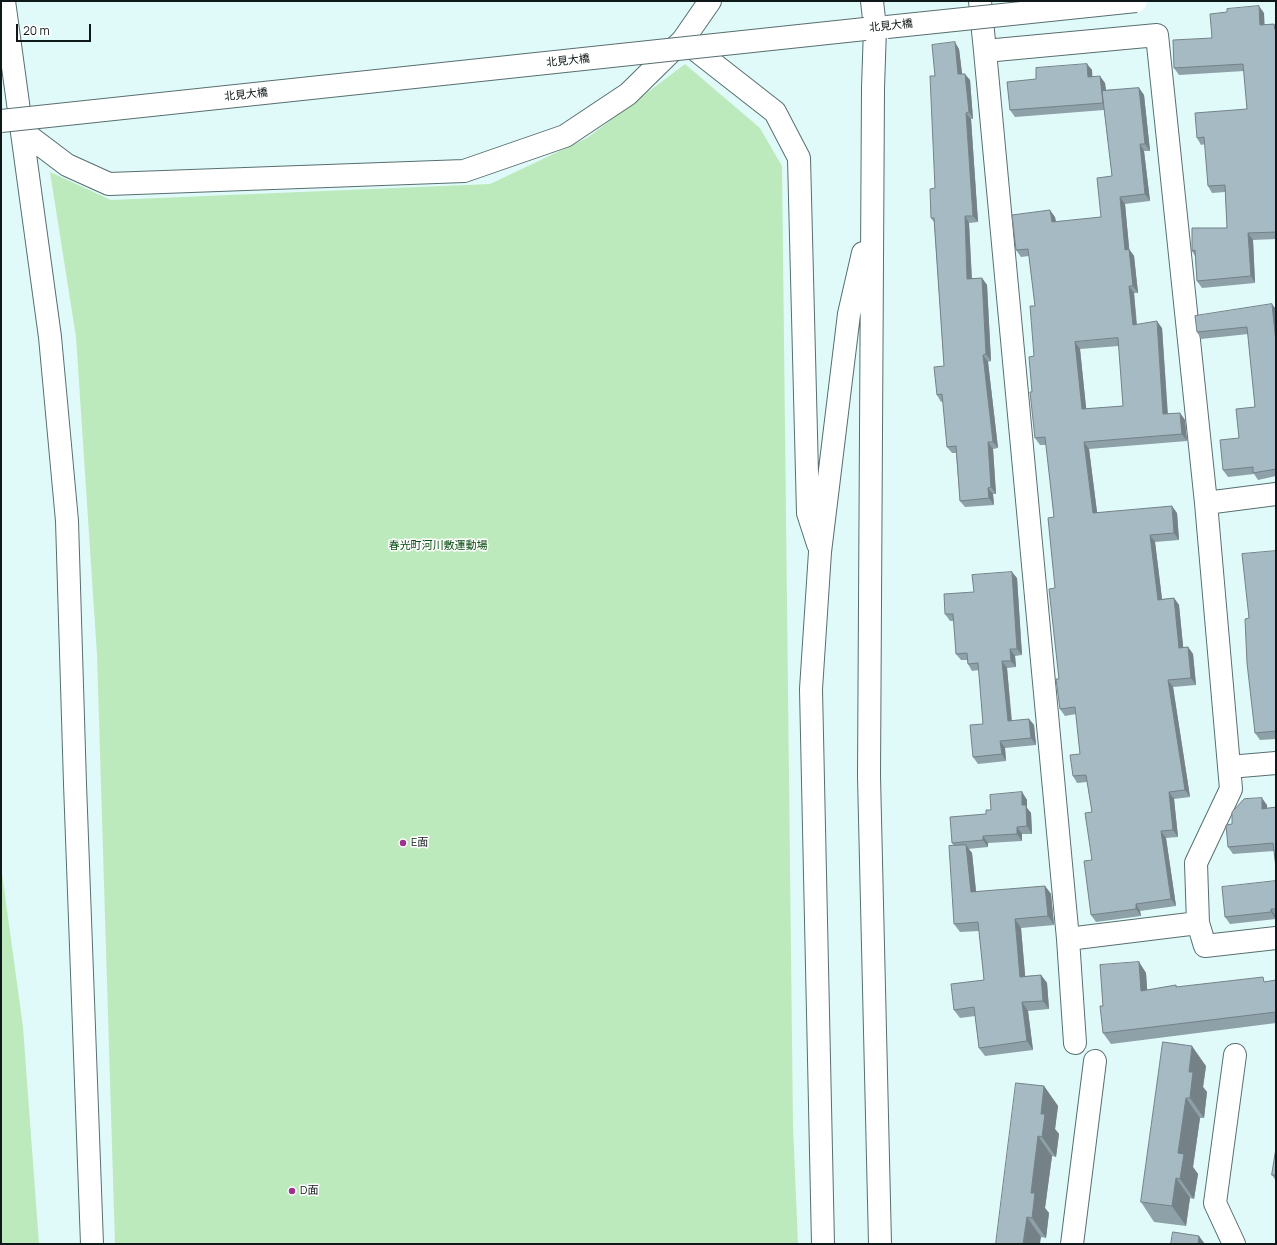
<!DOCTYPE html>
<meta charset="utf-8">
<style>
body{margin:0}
#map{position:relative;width:1277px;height:1245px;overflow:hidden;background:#e0fafa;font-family:Manrope,sans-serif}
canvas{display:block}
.frame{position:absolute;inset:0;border:2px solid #0f1818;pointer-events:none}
.scale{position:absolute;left:16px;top:24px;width:75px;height:18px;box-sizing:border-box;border:2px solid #0f1818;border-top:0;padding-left:5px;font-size:12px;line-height:14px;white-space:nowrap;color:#0f1818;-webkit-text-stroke:3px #fff;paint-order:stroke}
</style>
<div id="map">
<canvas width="1277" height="1245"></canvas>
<div class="frame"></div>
<div class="scale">20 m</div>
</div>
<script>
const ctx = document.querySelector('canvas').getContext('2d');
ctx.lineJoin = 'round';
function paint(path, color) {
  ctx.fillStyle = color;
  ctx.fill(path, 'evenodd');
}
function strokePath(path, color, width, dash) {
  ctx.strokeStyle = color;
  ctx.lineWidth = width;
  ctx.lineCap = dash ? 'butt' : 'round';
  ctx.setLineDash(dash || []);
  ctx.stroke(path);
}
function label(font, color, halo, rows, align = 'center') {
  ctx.font = font + ' Manrope,"Noto Sans JP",sans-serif';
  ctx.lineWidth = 3;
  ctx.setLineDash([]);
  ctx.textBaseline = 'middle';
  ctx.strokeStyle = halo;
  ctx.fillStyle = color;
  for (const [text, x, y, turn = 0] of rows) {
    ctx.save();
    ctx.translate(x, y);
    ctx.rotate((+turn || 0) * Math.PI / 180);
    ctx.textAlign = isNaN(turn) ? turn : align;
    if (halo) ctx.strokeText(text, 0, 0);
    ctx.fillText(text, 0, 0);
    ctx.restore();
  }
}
const green = new Path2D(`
 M 685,64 L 760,128 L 782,166 L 793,1125 L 798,1244 L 115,1244 L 97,655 L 76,337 L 50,172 L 111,200 L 490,184 L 587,138 Z
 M 1,866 L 23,1027 L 39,1244 L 1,1244 Z`);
const minor = new Path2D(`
 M 4,1 L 50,337 L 67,521 L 75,784 L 92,1244
 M 872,1 L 875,28 L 873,88 L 869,776 L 880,1244
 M 980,1 L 985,51
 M 683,40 L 775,112 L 799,158 L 808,513 L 818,544
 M 22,131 L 67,165 L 109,184 L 464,171 L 565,136 L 628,94 L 683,40 L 710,1
 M 1206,503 L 1276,494
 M 1229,767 L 1276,763
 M 1068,939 L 1198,923
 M 1075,1043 L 1068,939 L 985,51 L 1157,35 L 1206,503 L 1231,789 L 1196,863 L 1198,923 L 1205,946 L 1276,938
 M 823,1244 L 811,689 L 820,552 L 849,314 L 863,253
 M 1072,1244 L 1095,1061
 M 1234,1244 L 1215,1203 L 1235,1055`);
const minorBridge = new Path2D(`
 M 887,27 L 1136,1
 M 1,121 L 865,29`);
const wall = new Path2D(`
 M 1264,13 L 1264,25 L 1274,24 L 1276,26 L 1276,239 L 1253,240 L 1255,283 L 1202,288 L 1197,281 L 1195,256 L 1192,251 L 1227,228 L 1225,192 L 1212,193 L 1208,186 L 1205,144 L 1201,145 L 1197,138 L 1247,109 L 1244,71 L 1179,75 L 1174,68 L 1212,38 Z
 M 959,49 L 962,74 L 970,80 L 973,119 L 971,119 L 978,222 L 969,223 L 972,278 L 982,278 L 987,285 L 991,361 L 988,362 L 998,448 L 993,449 L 996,494 L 993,494 L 994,505 L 965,507 L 960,501 L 956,453 L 952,453 L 947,447 L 943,401 L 941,402 L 937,395 L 944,366 L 934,222 L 931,218 L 935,188 L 935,76 Z
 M 1087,64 L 1092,70 L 1092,76 L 1105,83 L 1106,90 L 1139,88 L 1144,95 L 1150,151 L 1144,151 L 1150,201 L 1125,204 L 1129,249 L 1134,256 L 1138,293 L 1134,293 L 1137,324 L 1162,328 L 1168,414 L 1180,413 L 1185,420 L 1187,441 L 1089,449 L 1097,512 L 1177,513 L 1179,540 L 1155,542 L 1162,599 L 1174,598 L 1179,605 L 1183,647 L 1188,647 L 1193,654 L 1196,685 L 1173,687 L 1190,797 L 1174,799 L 1178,837 L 1166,838 L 1176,906 L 1140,911 L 1141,916 L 1096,922 L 1091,915 L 1092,812 L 1087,782 L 1077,783 L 1073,776 L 1080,754 L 1076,714 L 1065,716 L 1060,709 L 1055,588 L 1054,517 L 1046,445 L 1040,445 L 1035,438 L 1032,392 L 1034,356 L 1035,306 L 1029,256 L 1021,257 L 1016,250 L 1055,217 L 1056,222 L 1101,217 L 1112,176 L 1104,110 L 1015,117 L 1010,110 L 1036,79 ZM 1119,346 L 1123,406 L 1086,409 L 1080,349 Z
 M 1276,309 L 1276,476 L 1258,480 L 1254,474 L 1228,477 L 1223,470 L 1255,407 L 1248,334 L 1201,339 L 1197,332 Z
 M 1276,551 L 1276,739 L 1260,740 L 1255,733 L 1249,618 Z
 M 1017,578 L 1022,655 L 1015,656 L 1016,667 L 1007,668 L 1012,721 L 1029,719 L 1034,725 L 1036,745 L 1005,748 L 1006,761 L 978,764 L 973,757 L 983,724 L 979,670 L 972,671 L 968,664 L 967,660 L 961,660 L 956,654 L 954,621 L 950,621 L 945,614 L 974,592 Z
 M 1022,792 L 1027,800 L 1027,808 L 1031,813 L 1032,834 L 1022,834 L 1022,841 L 988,843 L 988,847 L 968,849 L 972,853 L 976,892 L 1045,886 L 1051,894 L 1054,925 L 1021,928 L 1025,976 L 1041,975 L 1047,983 L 1049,1009 L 1028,1011 L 1033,1050 L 985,1056 L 979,1048 L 975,1016 L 960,1018 L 954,1010 L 984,980 L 979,931 L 960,932 L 954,924 L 954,846 L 952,843 L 991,810 Z
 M 1267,805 L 1267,808 L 1276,807 L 1274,851 L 1233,854 L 1228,847 L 1232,824 Z
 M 1276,881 L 1276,919 L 1230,924 L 1225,917 Z
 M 1139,962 L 1146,973 L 1147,990 L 1176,985 L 1177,987 L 1266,982 L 1276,980 L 1276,1023 L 1111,1044 L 1103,1033 L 1103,1006 Z
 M 1163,1042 L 1206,1066 L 1203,1087 L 1207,1092 L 1204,1118 L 1200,1118 L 1193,1167 L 1198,1174 L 1194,1199 L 1190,1198 L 1186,1226 L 1154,1222 L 1141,1202 Z
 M 1044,1086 L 1058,1106 L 1055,1129 L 1059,1134 L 1056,1157 L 1052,1156 L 1045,1208 L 1049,1213 L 1046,1238 L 1041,1237 L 996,1244 Z
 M 1276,1148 L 1276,1181 L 1272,1175 Z`);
const shadedWall = new Path2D(`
 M 1259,6 L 1264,13 L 1265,32 L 1260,25 Z
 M 955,42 L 959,49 L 963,81 L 958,74 Z
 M 1087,64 L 1092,70 L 1093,84 L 1088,77 Z
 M 965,74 L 970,80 L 973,119 L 969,112 Z
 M 1100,76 L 1105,83 L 1108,110 L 1103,103 Z
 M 1139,88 L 1144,95 L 1150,151 L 1145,144 Z
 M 966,113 L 971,119 L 978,222 L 973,216 Z
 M 1140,144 L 1144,151 L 1150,201 L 1145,194 Z
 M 1120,197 L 1125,204 L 1130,257 L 1125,250 Z
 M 1050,210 L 1055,217 L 1057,229 L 1052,222 Z
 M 965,216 L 969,223 L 972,285 L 967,279 Z
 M 1248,233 L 1253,240 L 1255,283 L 1251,276 Z
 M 1129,249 L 1134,256 L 1138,293 L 1133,286 Z
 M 982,278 L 987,285 L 991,361 L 986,354 Z
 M 1129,286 L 1134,293 L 1137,332 L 1133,325 Z
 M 1272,304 L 1276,309 L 1276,342 Z
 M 1157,321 L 1162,328 L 1168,421 L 1163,414 Z
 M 1075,342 L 1080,349 L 1087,416 L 1082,409 Z
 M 983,355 L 988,362 L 998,448 L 993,442 Z
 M 1180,413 L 1185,420 L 1187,441 L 1182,434 Z
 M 988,442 L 993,449 L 996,494 L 991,487 Z
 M 1084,442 L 1089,449 L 1098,520 L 1093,513 Z
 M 988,488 L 993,494 L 994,505 L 989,498 Z
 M 1172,506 L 1177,513 L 1179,540 L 1174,533 Z
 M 1150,535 L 1155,542 L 1163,607 L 1158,600 Z
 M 1012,572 L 1017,578 L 1022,655 L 1017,649 Z
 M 1174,598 L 1179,605 L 1184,655 L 1179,648 Z
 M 1188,647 L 1193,654 L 1196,685 L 1191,678 Z
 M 1010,649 L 1015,656 L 1016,667 L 1011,661 Z
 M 1002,661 L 1007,668 L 1012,728 L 1008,721 Z
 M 1168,680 L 1173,687 L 1190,797 L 1185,790 Z
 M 1029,719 L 1034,725 L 1036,745 L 1031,738 Z
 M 1000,741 L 1005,748 L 1006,761 L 1002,754 Z
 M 1022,792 L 1027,800 L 1027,808 L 1031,813 L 1032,834 L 1027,826 L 1022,805 Z
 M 1169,792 L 1174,799 L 1178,837 L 1173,830 Z
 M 1262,798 L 1267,805 L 1268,816 L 1262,809 Z
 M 1017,827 L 1022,834 L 1022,841 L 1017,834 Z
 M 1161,831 L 1166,838 L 1176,906 L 1171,899 Z
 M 983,836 L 988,843 L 988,847 L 983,840 Z
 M 966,845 L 972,853 L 977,900 L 971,892 Z
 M 1045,886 L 1051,894 L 1054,925 L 1048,916 Z
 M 1136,904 L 1140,911 L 1141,916 L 1136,909 Z
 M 1271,909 L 1276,917 L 1276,919 L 1271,912 Z
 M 1015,919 L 1021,928 L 1026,985 L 1020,977 Z
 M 1139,962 L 1146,973 L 1148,1001 L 1141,991 Z
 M 1041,975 L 1047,983 L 1049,1009 L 1043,1001 Z
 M 1022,1002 L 1028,1011 L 1033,1050 L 1027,1041 Z
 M 1192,1046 L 1206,1066 L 1203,1087 L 1207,1092 L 1204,1118 L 1190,1098 L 1189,1072 Z
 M 1044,1086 L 1058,1106 L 1055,1129 L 1059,1134 L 1056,1157 L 1042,1137 L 1041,1114 Z
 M 1186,1098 L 1200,1118 L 1193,1167 L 1198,1174 L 1194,1199 L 1180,1179 L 1178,1153 Z
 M 1038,1136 L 1052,1156 L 1045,1208 L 1049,1213 L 1046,1238 L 1032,1218 L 1031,1193 Z
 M 1176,1178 L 1190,1198 L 1186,1226 L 1172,1206 Z
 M 1027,1217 L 1041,1237 L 1040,1244 L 1023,1244 Z
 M 1199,1236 L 1205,1244 L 1198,1244 Z`);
const building = new Path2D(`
 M 1259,6 L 1260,25 L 1274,24 L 1275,30 L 1276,30 L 1276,232 L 1248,233 L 1251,276 L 1197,281 L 1195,250 L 1192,251 L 1192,228 L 1227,228 L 1225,185 L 1208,186 L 1204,137 L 1197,138 L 1195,113 L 1247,109 L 1243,64 L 1174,68 L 1173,40 L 1212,38 L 1210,14 L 1227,12 L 1227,9 Z
 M 955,42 L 958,74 L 965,74 L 969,112 L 966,113 L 973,216 L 965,216 L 967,279 L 982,278 L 986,354 L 983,355 L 993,442 L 988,442 L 991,487 L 988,488 L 989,498 L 960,501 L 956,446 L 947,447 L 942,394 L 937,395 L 934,367 L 944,366 L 934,218 L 931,218 L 930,189 L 935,188 L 930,76 L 935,76 L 932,45 Z
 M 1087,64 L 1088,77 L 1100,76 L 1103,103 L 1010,110 L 1007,82 L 1036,79 L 1036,68 Z
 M 1139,88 L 1145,144 L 1140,144 L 1145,194 L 1120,197 L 1125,250 L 1129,249 L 1133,286 L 1129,286 L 1133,325 L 1157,321 L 1163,414 L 1180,413 L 1182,434 L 1084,442 L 1093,513 L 1172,506 L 1174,533 L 1150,535 L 1158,600 L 1174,598 L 1179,648 L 1188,647 L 1191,678 L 1168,680 L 1185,790 L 1169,792 L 1173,830 L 1161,831 L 1171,899 L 1136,904 L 1136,909 L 1091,915 L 1084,861 L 1092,860 L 1085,813 L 1092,812 L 1086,775 L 1073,776 L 1070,755 L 1080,754 L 1075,707 L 1060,709 L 1056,679 L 1059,679 L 1049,589 L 1055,588 L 1048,518 L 1054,517 L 1045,437 L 1035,438 L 1030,392 L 1032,392 L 1029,357 L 1034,356 L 1030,306 L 1035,306 L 1028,249 L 1016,250 L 1012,215 L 1050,210 L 1052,222 L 1101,217 L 1097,178 L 1112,176 L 1102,91 ZM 1118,338 L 1123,406 L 1082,409 L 1075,342 Z
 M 1272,304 L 1276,342 L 1276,469 L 1253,473 L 1253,467 L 1223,470 L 1220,440 L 1239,438 L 1236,409 L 1255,407 L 1247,327 L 1197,332 L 1195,316 Z
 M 1276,551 L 1276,731 L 1255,733 L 1247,663 L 1245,619 L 1249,618 L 1242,554 Z
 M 1012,572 L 1017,649 L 1010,649 L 1011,661 L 1002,661 L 1008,721 L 1029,719 L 1031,738 L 1000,741 L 1002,754 L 973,757 L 970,725 L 983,724 L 978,663 L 968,664 L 967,653 L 956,654 L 953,614 L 945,614 L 944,594 L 974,592 L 972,575 Z
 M 1022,792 L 1022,805 L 1026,805 L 1027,826 L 1017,827 L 1017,834 L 983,836 L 983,840 L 952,843 L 950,817 L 986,814 L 986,810 L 991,810 L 990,795 Z
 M 1262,798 L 1262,809 L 1276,807 L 1276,868 L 1273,843 L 1228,847 L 1226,825 L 1232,824 L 1232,812 L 1244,799 Z
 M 966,845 L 971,892 L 1045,886 L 1048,916 L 1015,919 L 1020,977 L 1041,975 L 1043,1001 L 1022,1002 L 1027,1041 L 979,1048 L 974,1007 L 954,1010 L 951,984 L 984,980 L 978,922 L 954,924 L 949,846 Z
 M 1276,881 L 1276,909 L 1271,909 L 1271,912 L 1225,917 L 1222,887 Z
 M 1139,962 L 1141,991 L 1176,985 L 1176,987 L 1263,977 L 1264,982 L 1276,980 L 1276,1012 L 1103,1033 L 1100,1006 L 1103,1006 L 1100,965 Z
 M 1163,1042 L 1192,1046 L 1189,1072 L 1193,1072 L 1190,1098 L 1186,1098 L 1178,1153 L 1184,1154 L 1180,1179 L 1176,1178 L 1172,1206 L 1141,1202 Z
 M 1016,1083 L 1044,1086 L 1041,1114 L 1045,1114 L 1042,1137 L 1038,1136 L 1031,1193 L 1035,1193 L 1032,1218 L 1027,1217 L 1023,1244 L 996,1244 Z
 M 1276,1148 L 1276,1175 L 1272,1175 Z
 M 1173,1232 L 1199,1236 L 1198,1244 L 1171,1244 Z`);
const markers = [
 [403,843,4,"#9f318f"],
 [292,1191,4,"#9f318f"]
];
const streetNames = [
 ["北見大橋",891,26,-6],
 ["北見大橋",568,61,-6],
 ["北見大橋",246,95,-6]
];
const parkNames = [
 ["春光町河川敷運動場",438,546]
];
const poiNames = [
 ["E面",411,843],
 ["D面",300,1191]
];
paint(green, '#bdeabc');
strokePath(minor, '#586e6f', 24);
strokePath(minor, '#fff', 22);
strokePath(minorBridge, '#586e6f', 24, []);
strokePath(minorBridge, '#fff', 22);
paint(wall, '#8ea0a8');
paint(shadedWall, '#748288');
paint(building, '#a5bac3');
strokePath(building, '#748288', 1);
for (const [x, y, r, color] of markers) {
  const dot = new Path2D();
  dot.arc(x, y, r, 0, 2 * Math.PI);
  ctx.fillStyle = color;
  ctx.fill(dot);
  strokePath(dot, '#fff', 1.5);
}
label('11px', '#0f1818', '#fff', streetNames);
label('11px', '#074c11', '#fff', parkNames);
label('11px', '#0f1818', '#fff', poiNames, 'left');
</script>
